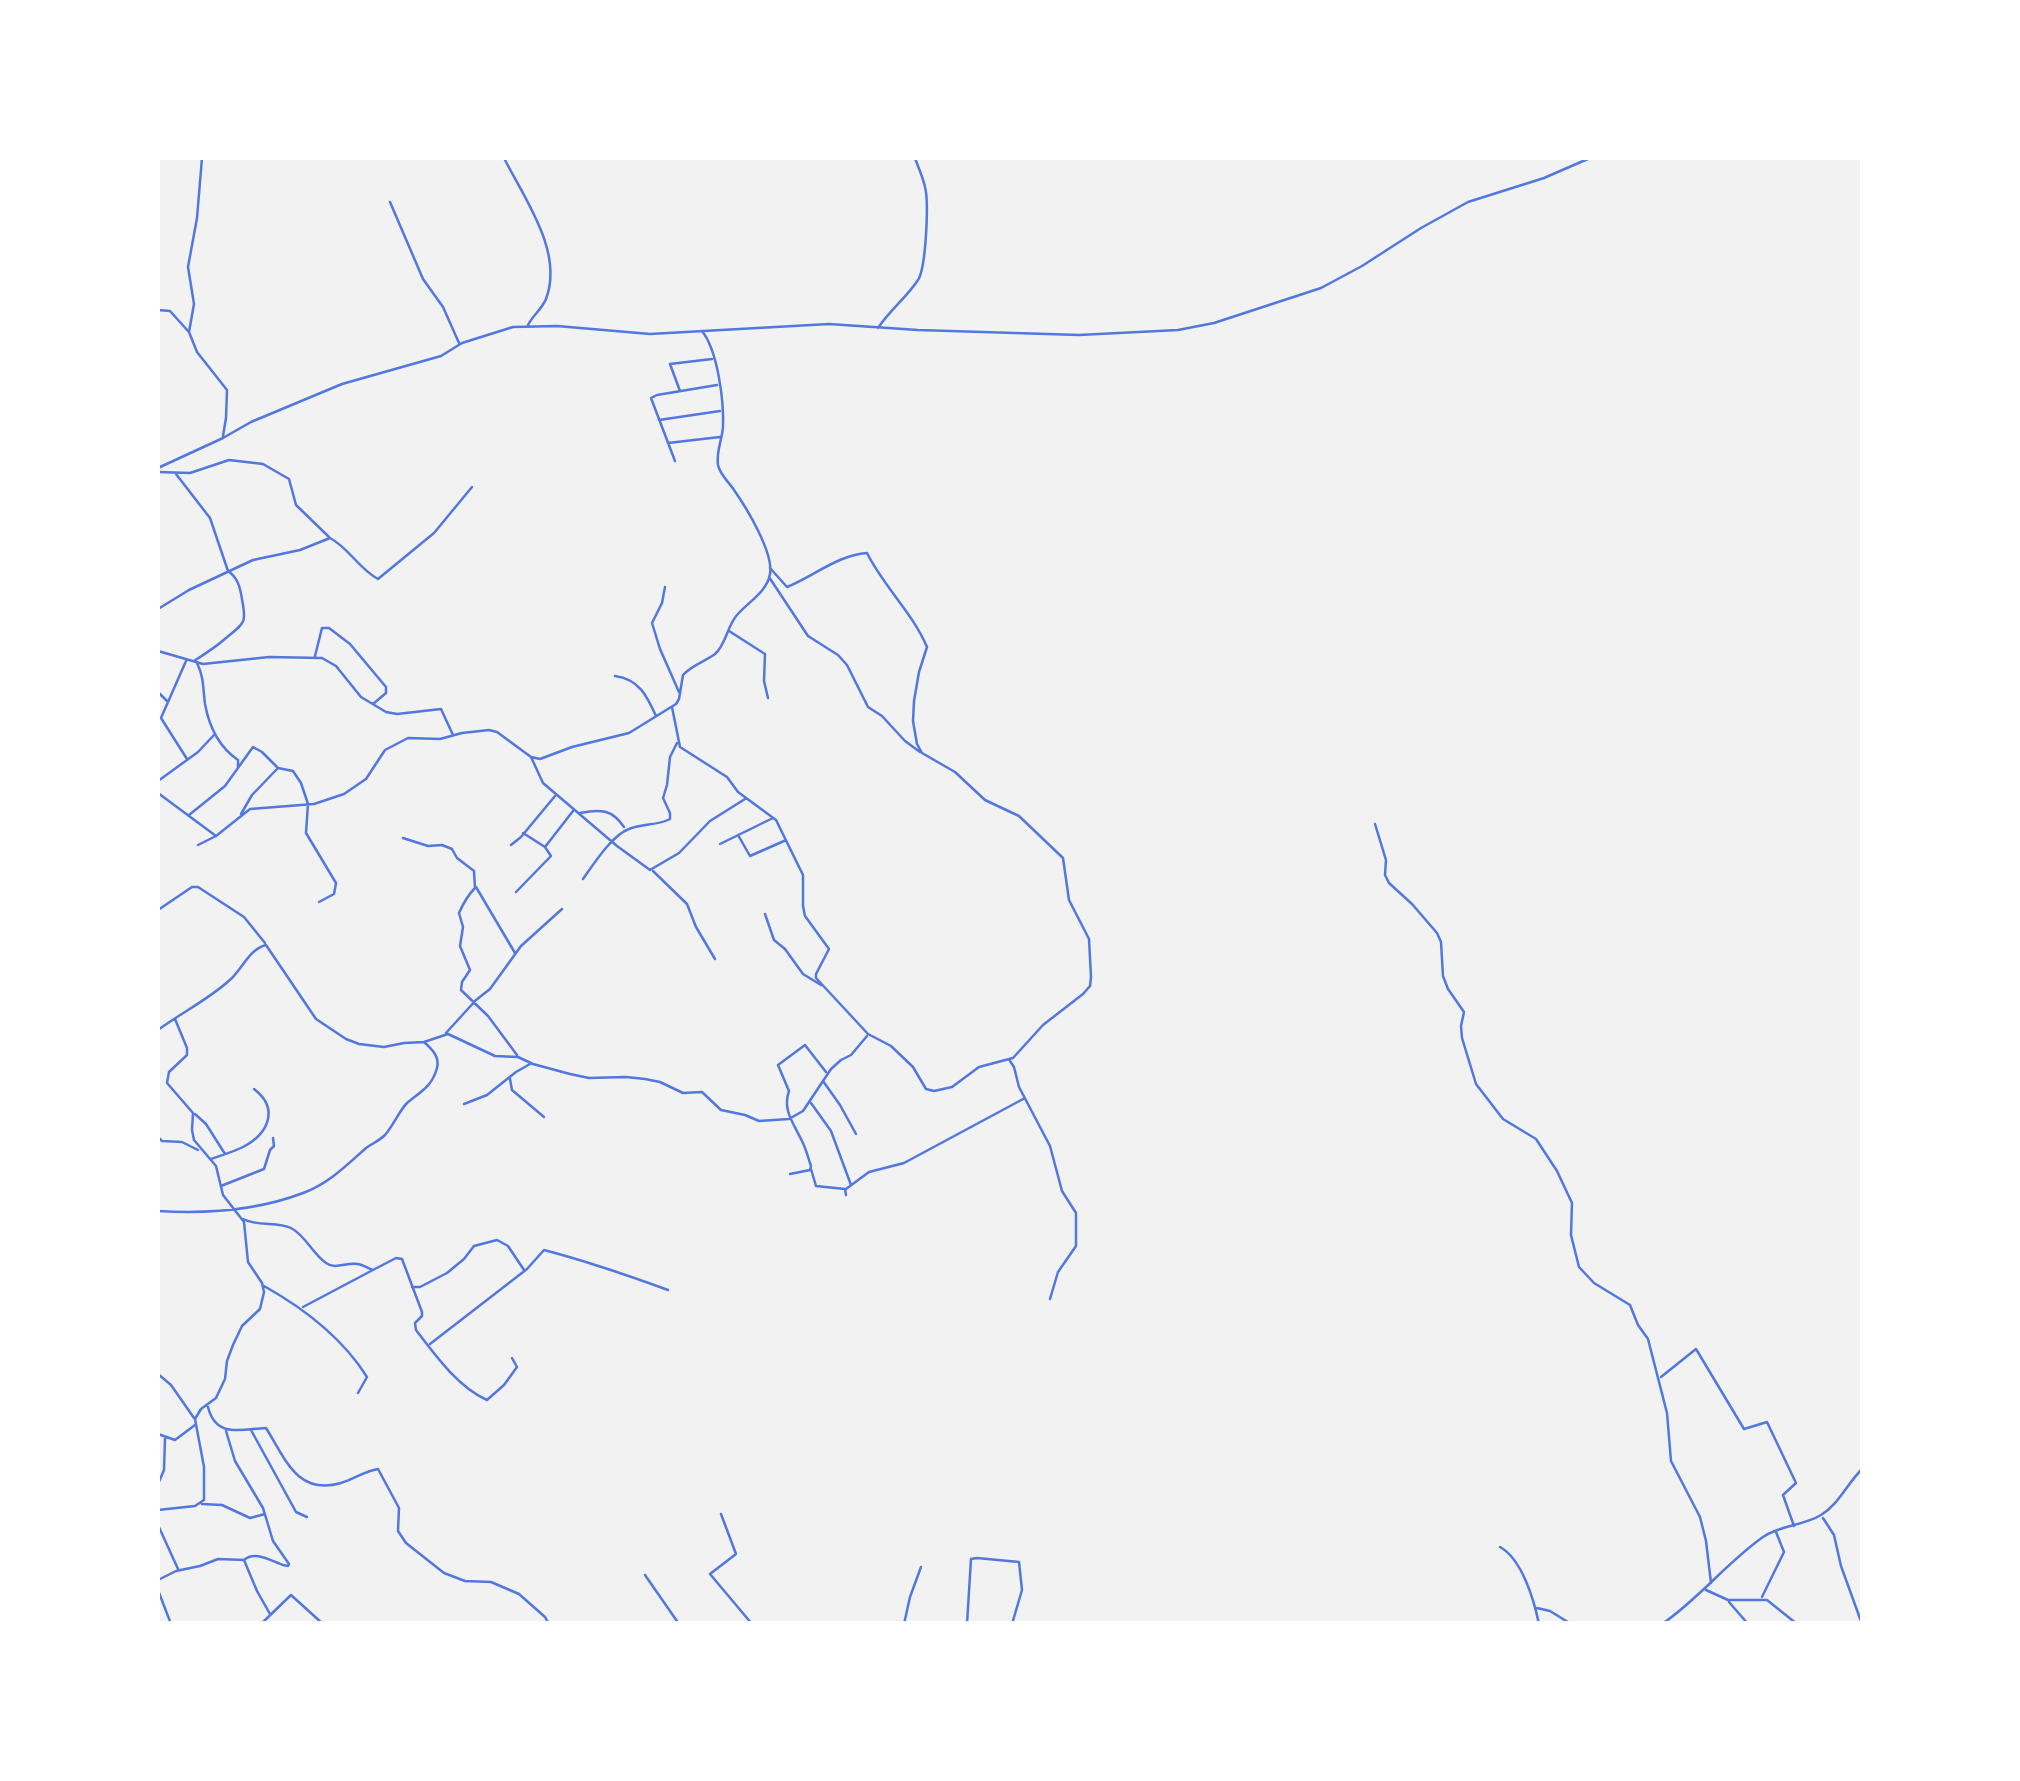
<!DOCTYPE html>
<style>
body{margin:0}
#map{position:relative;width:2020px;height:1781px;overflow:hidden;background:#f2f2f2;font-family:"IBM Plex Serif",serif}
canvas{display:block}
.frame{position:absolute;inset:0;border:160px solid #fff;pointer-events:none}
</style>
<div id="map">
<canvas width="2020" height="1781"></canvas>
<div class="frame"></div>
</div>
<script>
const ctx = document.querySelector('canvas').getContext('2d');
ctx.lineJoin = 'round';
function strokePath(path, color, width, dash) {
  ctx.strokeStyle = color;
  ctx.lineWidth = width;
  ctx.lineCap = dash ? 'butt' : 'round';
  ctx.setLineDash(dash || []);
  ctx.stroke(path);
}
const minor = new Path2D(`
 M 202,158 L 197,218 L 188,267 L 194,304 L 189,332 L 197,352 L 227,390 L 226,418 L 223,436
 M 504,158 C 524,198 564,252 546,299 C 542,309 533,315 528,325
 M 390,202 L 423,279 L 443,307 L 459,343
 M 158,310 L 170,311 L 188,331
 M 878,328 C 890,310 907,297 918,280 C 926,268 929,202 925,187 C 923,177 918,167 915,158
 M 680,391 L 670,364 L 712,359
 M 659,420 L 720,411
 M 668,443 L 720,437
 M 675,461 L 651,398 L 657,395 L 717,385
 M 158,468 L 223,438 L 251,422 L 342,384 L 441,356 L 462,343 L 513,327 L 557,326 L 650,334 L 829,324 L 918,330 L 1079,335 L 1178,330 L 1214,323 L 1321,288 L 1362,266 L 1421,228 L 1468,202 L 1544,178 L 1590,158
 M 158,472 L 190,473 L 229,460 L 263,464 L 289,479 L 296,505 L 329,537
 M 176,474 L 210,518 L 228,571 C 238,578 240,587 242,599 C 247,624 244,623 226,638 C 216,647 205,654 194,661
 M 769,577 L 808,636 L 838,655 L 847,665 L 868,707 L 882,716 L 905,741 L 920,752
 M 665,587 L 662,603 L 652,623 L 660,649 L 679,692
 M 158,609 L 189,590 L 253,560 L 300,550 L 330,538 C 349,548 359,569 378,579 L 434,533 L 472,487
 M 729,631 L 765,654 L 764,681 L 768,698
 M 158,651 L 203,664 L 269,657 L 322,658 L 336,666 L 361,697 L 386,712 L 397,714 L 441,709 L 453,735
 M 158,651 L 158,663
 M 315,656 L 322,628 L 329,628 L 350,644 L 386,687 L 386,693 L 373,704
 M 186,661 L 161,718 L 187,759
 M 197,663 C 204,677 203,689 205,704 C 209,726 219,747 238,760 L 238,767
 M 615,676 C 639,679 647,696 656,716
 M 158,692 L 167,701
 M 672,707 L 680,747 L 727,777 L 738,792 L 776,820 L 803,875 L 803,906 L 805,916 L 829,949 L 816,974 L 816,978 L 868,1034 L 891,1046 L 913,1067 L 926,1089 L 934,1091 L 952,1087 L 979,1067 L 1013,1058 L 1043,1025 L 1083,994 L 1090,986 L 1091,977 L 1089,939 L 1069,900 L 1063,858 L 1019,816 L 985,800 L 955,772 L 922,753 L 917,744 L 913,721 L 914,701 L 919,672 L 927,647 C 912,612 884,587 867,553 C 838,555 814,576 787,587 L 770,568
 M 531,757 L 543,783 L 617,846 L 650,870 L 679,853 L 710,821 L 745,799
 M 158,781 L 198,752 L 214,735
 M 158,793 L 216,836
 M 580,813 C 600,809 612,809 624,827
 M 241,814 L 252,795 L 278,768 L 293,771 L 301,783 L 308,804 L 306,833 L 336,883 L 334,894 L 319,902
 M 189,815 L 225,786 L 253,747 L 262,752 L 278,768
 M 1375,824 L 1386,860 L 1385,875 L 1389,883 L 1412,904 L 1437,933 L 1441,942 L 1443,976 L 1448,989 L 1464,1012 L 1461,1026 L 1462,1038 L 1476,1084 L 1503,1119 L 1536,1139 L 1557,1171 L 1572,1203 L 1571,1235 L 1579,1267 L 1594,1283 L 1630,1305 L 1638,1325 L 1648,1339 L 1667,1413 L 1671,1461 L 1700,1517 L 1706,1541 L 1711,1583
 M 738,835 L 750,856 L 784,841
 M 403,838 L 428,846 L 442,845 L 452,849 L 457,858 L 474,871 L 475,888 C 468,895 463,904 459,913 L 463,927 L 460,946 L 470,970 L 462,982 L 461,990 L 488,1016 L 517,1055
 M 720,844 L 773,818
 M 198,845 L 216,836 L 250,809 L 314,804 L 344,794 L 366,779 L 385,750 L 408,738 L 440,739 L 462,733 L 489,730 L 497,732 L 531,757 L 540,759 L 572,747 L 629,733 L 676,704 L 679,699 L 683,675 C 692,665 704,662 715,654 C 726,645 727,626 737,615 C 748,602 767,592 770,574 C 774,553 746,507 734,490 C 729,482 720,475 718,465 C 716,452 722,440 723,427 C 724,402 718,351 702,331
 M 511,845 L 521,837 L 555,796
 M 545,847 L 573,811
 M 653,871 L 687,904 L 696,927 L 715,959
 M 583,879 C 593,865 612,835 629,829 C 643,823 657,826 670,819 L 670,813 L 663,798 L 667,785 L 670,757 L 677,743
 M 476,887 L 515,953
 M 516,892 L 551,856 L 545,847 L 523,833
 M 158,910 L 192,887 L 198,887 L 244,917 L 265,943
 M 765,914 L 774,940 L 785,949 L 803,974 L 821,985
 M 158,1030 C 182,1012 210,999 232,978 C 244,966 250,949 266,945 L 316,1019 L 346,1039 L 359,1044 L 384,1047 L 404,1043 L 424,1042 L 448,1034 L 495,1056 L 518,1057 L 533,1064 L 570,1074 L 589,1078 L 626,1077 L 645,1079 L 660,1082 L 683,1093 L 702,1092 L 721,1110 L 745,1115 L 759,1121 L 789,1119 L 803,1111 L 831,1069 L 841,1060 L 851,1055 L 867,1036
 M 446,1033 L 476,1000 L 490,989 L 521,946 L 562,909
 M 1010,1061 L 1014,1067 L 1019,1087 L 1050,1146 L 1062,1191 L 1076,1213 L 1076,1246 L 1058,1272 L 1050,1299
 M 510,1079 L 512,1090 L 544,1117
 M 823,1081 L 840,1105 L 856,1134
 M 811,1103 L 831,1131 L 851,1185
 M 464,1104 L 487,1095 L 516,1072 L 530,1064
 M 195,1114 L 206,1124 L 225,1154
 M 158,1137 L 162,1141 L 182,1142 L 198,1150
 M 211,1159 C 222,1155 233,1152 243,1147 C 268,1134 280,1109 254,1089
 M 811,1169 L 816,1186 L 845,1189 L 846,1195
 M 790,1174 L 810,1170 L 811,1166 C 808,1157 806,1149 802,1141 C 794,1124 782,1110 789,1091 L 778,1065 L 805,1045 L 826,1072
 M 221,1186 L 264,1169 L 270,1150 L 274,1146 L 273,1138
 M 846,1189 L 869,1172 L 904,1163 L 1025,1098
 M 158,1211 C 207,1214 256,1211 303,1193 C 328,1184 347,1165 366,1148 C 373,1143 379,1141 385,1135 C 394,1125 399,1111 407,1103 C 420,1092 432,1087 437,1068 C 440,1057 432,1049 424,1042
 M 243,1219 C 259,1227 277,1221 291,1228 C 306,1236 312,1253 326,1263 C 336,1270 346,1262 358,1264 C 363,1265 368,1268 373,1270 L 396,1258 L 402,1259 L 422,1312 L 422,1316 L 415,1323 L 416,1330 C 435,1355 458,1387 487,1400 L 504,1385 L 517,1367 L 512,1358
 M 264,1286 C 305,1309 342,1337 367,1377 L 358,1393
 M 412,1287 L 420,1287 L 447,1273 L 464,1259 L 474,1246 L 497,1240 L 508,1246 L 524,1270
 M 303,1307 L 371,1271
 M 430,1344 L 527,1269 L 544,1250 C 586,1261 627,1275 668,1290
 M 158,1374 L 171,1385 L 194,1418
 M 1661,1377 L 1696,1349 L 1744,1429 L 1767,1422 L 1796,1483 L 1783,1495 L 1794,1526
 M 208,1407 C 216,1439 242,1429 266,1428 C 285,1458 297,1496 341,1483 C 354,1479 365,1471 378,1469 L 399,1508 L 398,1531 L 406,1543 L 444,1573 L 465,1581 L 491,1582 L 519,1594 L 545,1617 L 549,1624
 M 251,1430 L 296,1512 L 307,1517
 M 226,1431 L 235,1461 L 263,1508 L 273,1541 L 289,1564 L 288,1566 L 283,1565 C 271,1561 255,1550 244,1560
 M 158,1434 L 175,1440 L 195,1425
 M 158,1484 L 164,1470 L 165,1438
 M 202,1504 L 222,1505 L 250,1518 L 265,1514
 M 158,1510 L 195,1506 L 204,1500 L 204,1467 L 195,1419 L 201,1409 L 216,1398 L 225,1379 L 227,1361 L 233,1345 L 242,1326 L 260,1309 L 264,1292 L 262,1283 L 248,1262 L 244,1222 L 223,1195 L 216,1166 L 194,1140 L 192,1130 L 193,1113 L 167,1083 L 169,1072 L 187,1055 L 187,1048 L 175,1019
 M 721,1514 L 736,1554 L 710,1574 L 752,1624
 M 1823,1518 L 1834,1535 L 1841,1566 L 1862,1624
 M 158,1525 L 178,1569
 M 1500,1547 C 1522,1559 1534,1600 1539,1624
 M 645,1575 L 679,1624
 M 158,1580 L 176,1571 L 200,1566 L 218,1559 L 244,1560 L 257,1591 L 270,1614
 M 158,1590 L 171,1624
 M 1706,1590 L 1728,1600 L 1767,1600 L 1797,1624
 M 1762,1597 L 1784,1552 L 1776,1532
 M 1729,1602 L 1748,1624
 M 1537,1608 L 1550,1611 L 1571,1624
 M 261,1624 L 291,1595 L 323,1624
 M 904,1624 L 910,1597 L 921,1567
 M 967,1624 L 971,1559 L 977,1558 L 1019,1562 L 1022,1590 L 1012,1624
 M 1662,1624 C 1699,1599 1726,1563 1763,1537 C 1780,1525 1803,1526 1821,1515 C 1839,1504 1847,1484 1862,1469`);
strokePath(minor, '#5277de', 2.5);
</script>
